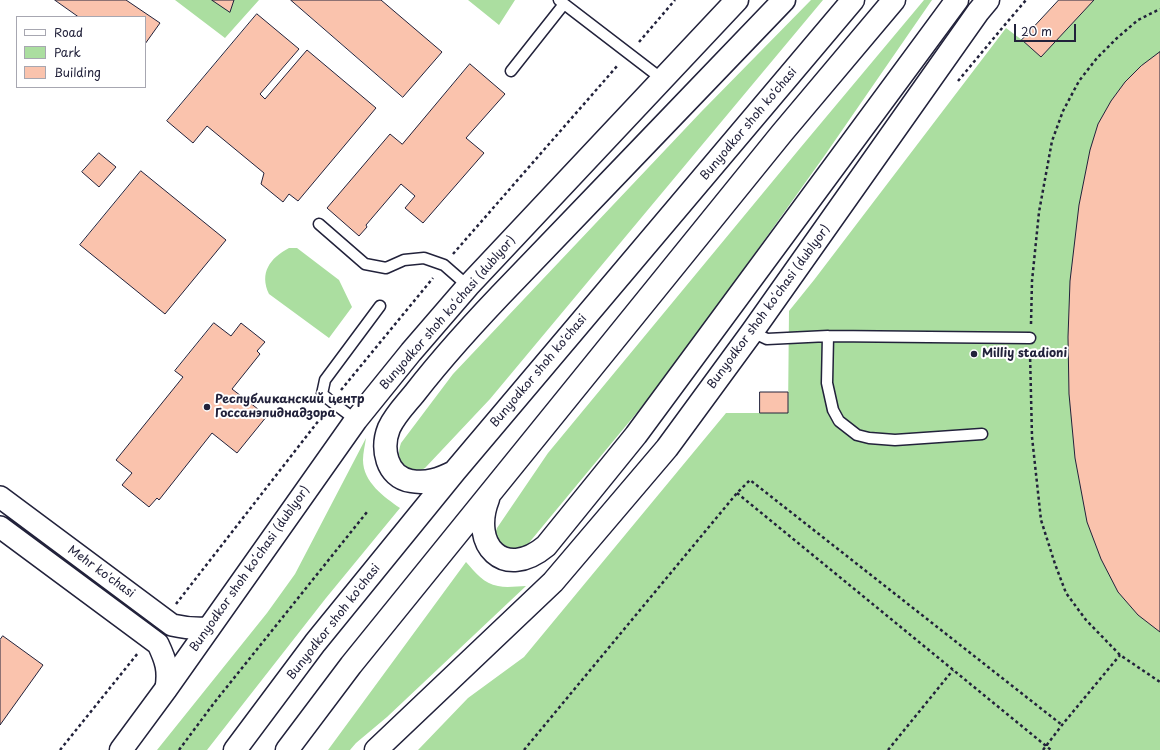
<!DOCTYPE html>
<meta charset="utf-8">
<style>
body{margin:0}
#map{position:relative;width:1160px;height:750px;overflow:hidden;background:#fff;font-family:"Playpen Sans",sans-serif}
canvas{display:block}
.legend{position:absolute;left:16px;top:16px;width:130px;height:72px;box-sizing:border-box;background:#fff;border:1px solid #a7a7b1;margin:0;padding:5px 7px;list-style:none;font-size:12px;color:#22223b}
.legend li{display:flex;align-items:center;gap:8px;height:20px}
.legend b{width:20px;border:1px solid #a7a7b1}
.scale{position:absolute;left:1014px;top:24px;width:62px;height:18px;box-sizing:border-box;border:2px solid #22223b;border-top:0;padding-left:5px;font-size:12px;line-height:14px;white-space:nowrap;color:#22223b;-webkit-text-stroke:3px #fff;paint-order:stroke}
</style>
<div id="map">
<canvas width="1160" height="750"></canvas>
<ul class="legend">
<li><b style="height:5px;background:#fff"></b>Road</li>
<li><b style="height:11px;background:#abdea0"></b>Park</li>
<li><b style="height:11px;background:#fac3ad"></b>Building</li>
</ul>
<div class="scale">20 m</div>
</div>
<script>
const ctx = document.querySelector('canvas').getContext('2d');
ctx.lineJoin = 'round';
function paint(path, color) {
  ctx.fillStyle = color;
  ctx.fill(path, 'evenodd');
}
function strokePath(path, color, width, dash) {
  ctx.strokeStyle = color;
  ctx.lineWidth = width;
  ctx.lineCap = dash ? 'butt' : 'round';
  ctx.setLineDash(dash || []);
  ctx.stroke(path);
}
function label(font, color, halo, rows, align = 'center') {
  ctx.font = font + ' "Playpen Sans",sans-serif';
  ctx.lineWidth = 4;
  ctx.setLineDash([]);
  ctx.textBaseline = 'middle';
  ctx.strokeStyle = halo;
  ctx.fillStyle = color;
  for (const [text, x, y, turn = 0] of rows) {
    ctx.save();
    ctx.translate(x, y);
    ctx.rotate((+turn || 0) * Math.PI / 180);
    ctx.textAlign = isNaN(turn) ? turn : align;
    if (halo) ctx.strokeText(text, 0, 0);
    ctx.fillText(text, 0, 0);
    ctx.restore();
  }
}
const green = new Path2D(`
 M 175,0 L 259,0 L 225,38 Z
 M 468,0 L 515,0 L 499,25 Z
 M 811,0 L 823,0 L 490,399 L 425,468 L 419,471 L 407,469 C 399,461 397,454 401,443 L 453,374 L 701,112 Z
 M 924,0 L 932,0 L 825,155 L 668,375 L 523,550 L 500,549 L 495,534 L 497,528 L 548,453 L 801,147 Z
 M 1059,0 L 1160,0 L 1160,750 L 418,750 L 468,698 L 524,657 L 726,413 L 788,413 L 789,311 L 814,280 L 1006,28 L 1022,40 Z
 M 289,248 L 297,248 L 339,280 L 352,307 L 329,338 L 269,294 C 259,273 270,258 289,248 Z
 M 366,438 C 365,445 363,453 363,460 C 363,482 384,497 400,508 L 326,598 L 207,750 L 157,750 L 267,613 L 295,574 Z
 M 466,562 C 475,572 484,584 498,586 C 507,588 518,586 526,586 L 387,717 L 356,743 L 350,750 L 328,750 Z`);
const building = new Path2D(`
 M 55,0 L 126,0 L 160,23 L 145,44 L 145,17 L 79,17 Z
 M 212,0 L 234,0 L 230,12 Z
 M 291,0 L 381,0 L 442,52 L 403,97 Z
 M 1059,0 L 1094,0 L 1041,57 L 1022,40 Z
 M 257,14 L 299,49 L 260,94 L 265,99 L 307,50 L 376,108 L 298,201 L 289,194 L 283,202 L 261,184 L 264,173 L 207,126 L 193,143 L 167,121 Z
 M 1160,52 L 1160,632 L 1138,615 L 1118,592 L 1101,559 L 1087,522 L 1075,458 L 1069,394 L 1068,337 L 1070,281 L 1079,205 L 1090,150 L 1098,124 L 1111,101 L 1125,82 L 1141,66 Z
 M 470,64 L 505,94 L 466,138 L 484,153 L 423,223 L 405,208 L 415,196 L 401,184 L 366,225 L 367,227 L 359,236 L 327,208 L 390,134 L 402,144 Z
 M 99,153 L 116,167 L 99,187 L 82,172 Z
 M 141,171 L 226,240 L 165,314 L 80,245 Z
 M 214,323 L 231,336 L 241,323 L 265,342 L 257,351 L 260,354 L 232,389 L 267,416 L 237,453 L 212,433 L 159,500 L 157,498 L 149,507 L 122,485 L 132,473 L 116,460 L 183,377 L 175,371 Z
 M 760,392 L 788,392 L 788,413 L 760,413 Z
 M 3,636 L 43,665 L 0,725 L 0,640 Z`);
const path = new Path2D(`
 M 639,42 L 675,0
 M 958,81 L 1003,27 L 1026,0
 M 453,254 L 618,65
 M 1031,324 L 1032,281 L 1039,212 L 1052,141 L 1063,111 L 1079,81 L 1097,58 L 1117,38 L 1138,20 L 1160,9
 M 1030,353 L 1032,437 L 1041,520 L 1055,564 L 1066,593 L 1086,620 L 1120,655 L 1160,682
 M 341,390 L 433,278
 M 737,493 L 1051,750
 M 176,604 L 323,415
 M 60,750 L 138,653
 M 179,750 L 214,703 L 367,512
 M 524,750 L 737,493 L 750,480 L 1062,725
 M 888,750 L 953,670
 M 1043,750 L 1062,725 L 1120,655`);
const lane = new Path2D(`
 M 559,0 L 662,79
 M 511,71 L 564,4
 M 319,224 L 365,264 L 386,268 L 404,260 L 424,258 L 444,265 L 468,286
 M 752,332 L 767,339 L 828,336 L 1030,338
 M 828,336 L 827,383 L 833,410 L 839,421 L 857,435 L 869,438 L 895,440 L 982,434
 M 356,420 L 332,402 L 322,394 L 325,380 L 380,306`);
const street = new Path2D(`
 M 0,497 L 172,625 C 185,628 196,629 209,628
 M 0,527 L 158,644 C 166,661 169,670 166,689`);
const secondary = new Path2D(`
 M 121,750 L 166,689 L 356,420 L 411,352 L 468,286 L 737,0
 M 376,750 L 553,582 L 667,448 L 752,332 L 978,12 L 988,0`);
const primary = new Path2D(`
 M 454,472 C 440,479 427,484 411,481 C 386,477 381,448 389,428 C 395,415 405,405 414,394 C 445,354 480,316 516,279 C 605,186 695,93 784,0
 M 488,499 C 470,545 504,581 546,546 L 636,435 L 957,0
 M 235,750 L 315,643 L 455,471 L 853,0
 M 287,750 L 351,665 L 782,133 L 894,0`);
const markers = [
 [974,354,4,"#22223b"],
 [207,407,4,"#22223b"]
];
const streetNames = [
 ["Bunyodkor shoh ko'chasi",749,124,-50],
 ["Bunyodkor shoh koʻchasi (dublyor)",769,307,-54],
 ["Bunyodkor shoh koʻchasi (dublyor)",448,313,-49],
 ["Bunyodkor shoh ko'chasi",539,371,-50],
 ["Bunyodkor shoh koʻchasi (dublyor)",250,569,-55],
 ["Mehr ko'chasi",101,572,36],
 ["Bunyodkor shoh ko'chasi",334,622,-52]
];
const poiNames = [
 ["Milliy stadioni",982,354],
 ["Республиканский центр",215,400],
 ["Госсанэпиднадзора",215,414]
];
paint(green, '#abdea0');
paint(building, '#fac3ad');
strokePath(building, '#22223b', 1);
strokePath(lane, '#22223b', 13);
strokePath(street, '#22223b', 24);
strokePath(secondary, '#22223b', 25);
strokePath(primary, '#22223b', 25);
strokePath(path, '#22223b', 2.5, [3, 3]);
strokePath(lane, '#fff', 10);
strokePath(street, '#fff', 21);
strokePath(secondary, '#fff', 22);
strokePath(primary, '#fff', 22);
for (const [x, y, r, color] of markers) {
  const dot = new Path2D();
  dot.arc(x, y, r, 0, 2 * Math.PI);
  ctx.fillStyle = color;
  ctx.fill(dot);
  strokePath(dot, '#fff', 1.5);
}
label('12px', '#22223b', '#fff', streetNames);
label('bold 12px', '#22223b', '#fff', poiNames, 'left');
</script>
